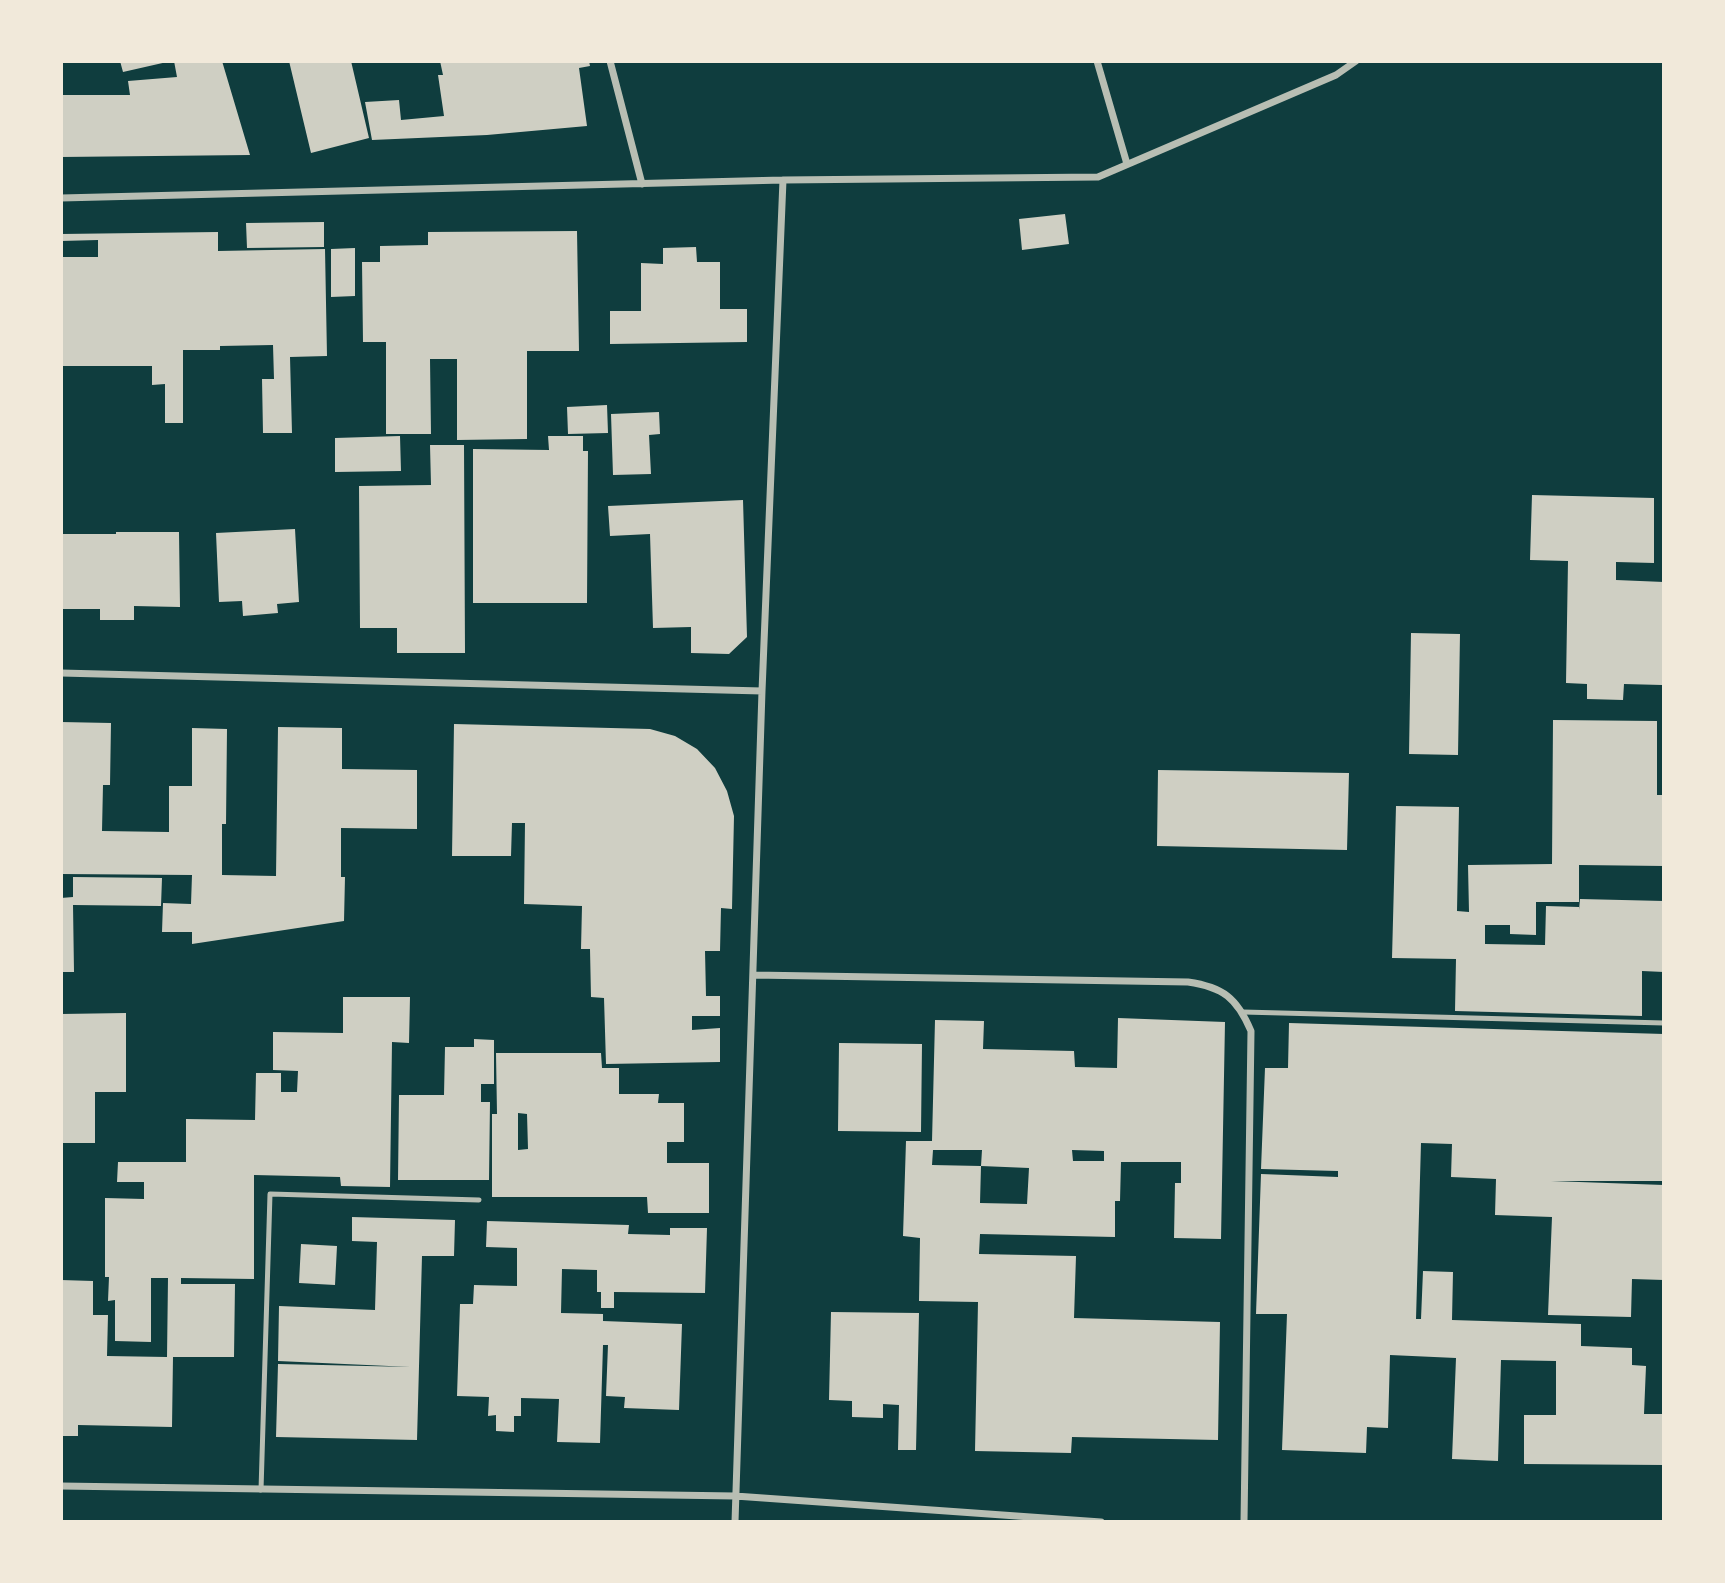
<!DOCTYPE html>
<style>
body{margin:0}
#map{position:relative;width:1725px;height:1583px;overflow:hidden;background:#0f3d3e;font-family:"Asap Condensed",sans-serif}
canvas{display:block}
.frame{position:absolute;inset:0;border:63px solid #f1e9da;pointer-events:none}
</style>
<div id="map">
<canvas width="1725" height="1583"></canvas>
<div class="frame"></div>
</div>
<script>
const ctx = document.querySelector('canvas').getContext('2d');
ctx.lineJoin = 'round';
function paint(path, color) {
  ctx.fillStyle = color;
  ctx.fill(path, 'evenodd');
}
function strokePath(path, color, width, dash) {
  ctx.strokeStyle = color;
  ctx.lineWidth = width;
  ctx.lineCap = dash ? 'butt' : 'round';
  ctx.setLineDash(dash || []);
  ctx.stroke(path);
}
const building = new Path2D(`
 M 120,61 L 167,61 L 167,62 L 123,72 Z
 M 174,61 L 222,61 L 250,155 L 61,157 L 61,95 L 130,95 L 128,81 L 177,77 Z
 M 289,61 L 351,61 L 369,138 L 311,153 Z
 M 440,61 L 589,61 L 590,66 L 579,68 L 587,126 L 487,135 L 372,140 L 365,102 L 399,100 L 401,120 L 444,116 L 438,75 L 443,75 Z
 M 1065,214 L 1069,244 L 1022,250 L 1019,219 Z
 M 324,222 L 324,247 L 247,248 L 246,223 Z
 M 577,231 L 579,351 L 527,351 L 527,439 L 457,440 L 457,359 L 430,359 L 431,434 L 386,434 L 386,342 L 363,342 L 362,262 L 380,262 L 380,246 L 428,245 L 428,232 Z
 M 218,232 L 218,251 L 325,249 L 327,356 L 290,357 L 292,433 L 263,433 L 262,379 L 274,379 L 273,345 L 220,346 L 220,350 L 183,350 L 183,423 L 165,423 L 165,384 L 152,385 L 152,366 L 61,366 L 61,257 L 98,257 L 98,240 L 61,241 L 61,234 Z
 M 696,247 L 697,262 L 720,262 L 720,309 L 747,309 L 747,342 L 610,344 L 610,311 L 641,311 L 641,263 L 663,264 L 663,248 Z
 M 355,248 L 355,296 L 331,297 L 331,249 Z
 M 607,405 L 608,433 L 568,434 L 567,407 Z
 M 659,412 L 660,434 L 649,435 L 651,474 L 613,475 L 611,414 Z
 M 400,436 L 401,471 L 335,472 L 335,438 Z
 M 548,436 L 583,436 L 583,451 L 588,451 L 587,603 L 473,603 L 473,449 L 549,450 Z
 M 430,445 L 464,445 L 465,653 L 397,653 L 397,628 L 360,628 L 359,486 L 431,485 Z
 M 1532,495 L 1654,498 L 1654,563 L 1616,562 L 1616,580 L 1664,582 L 1662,685 L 1624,684 L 1623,700 L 1587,699 L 1587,684 L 1566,683 L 1568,561 L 1530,560 Z
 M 743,500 L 747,637 L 729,654 L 691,653 L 691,627 L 653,628 L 650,534 L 610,536 L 608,506 Z
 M 295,529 L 299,602 L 277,604 L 278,613 L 243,616 L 242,601 L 219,602 L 216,533 Z
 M 116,532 L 179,532 L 180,607 L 134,606 L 134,620 L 100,620 L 100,609 L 61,609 L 62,534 L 116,534 Z
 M 1411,633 L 1460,634 L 1458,755 L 1409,754 Z
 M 1553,720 L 1657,721 L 1657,795 L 1664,795 L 1664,866 L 1579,865 L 1579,902 L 1536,902 L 1536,935 L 1510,934 L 1510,925 L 1485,925 L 1485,944 L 1545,945 L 1546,906 L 1579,907 L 1579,910 L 1580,899 L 1664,901 L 1664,972 L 1642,971 L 1642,1016 L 1455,1011 L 1456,959 L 1392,958 L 1396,806 L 1459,807 L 1457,911 L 1469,912 L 1468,865 L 1552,864 Z
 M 61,722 L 111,723 L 110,785 L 103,785 L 102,831 L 169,832 L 169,786 L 192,786 L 192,728 L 227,729 L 226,824 L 222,824 L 222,875 L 276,876 L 278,727 L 342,728 L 342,769 L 417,770 L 417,829 L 341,828 L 341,877 L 345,877 L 344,921 L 192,944 L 192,932 L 162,932 L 163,903 L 191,904 L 192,875 L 61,874 Z
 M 454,724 L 650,729 L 675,736 L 697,749 L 715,768 L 727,791 L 734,816 L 732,909 L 721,908 L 720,951 L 705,951 L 706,996 L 720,996 L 720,1016 L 692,1016 L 692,1030 L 720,1028 L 720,1062 L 606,1064 L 604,998 L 591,997 L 590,949 L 581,949 L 582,906 L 524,904 L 525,823 L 512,823 L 511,856 L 452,856 Z
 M 1158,770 L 1349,773 L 1347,850 L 1157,846 Z
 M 73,877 L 162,878 L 161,906 L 73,905 L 74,972 L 61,972 L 61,898 L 73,897 Z
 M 343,997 L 410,997 L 409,1043 L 392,1042 L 390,1187 L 341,1186 L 340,1177 L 254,1175 L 254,1279 L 181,1278 L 181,1284 L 235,1284 L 234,1357 L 173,1357 L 172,1427 L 78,1425 L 78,1436 L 61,1436 L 61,1280 L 93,1281 L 93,1315 L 108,1315 L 107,1356 L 167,1357 L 168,1278 L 151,1278 L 151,1342 L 115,1341 L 115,1300 L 108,1301 L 109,1277 L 105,1277 L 105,1198 L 144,1199 L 144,1182 L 117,1182 L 118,1162 L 186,1162 L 186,1119 L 255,1120 L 256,1073 L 281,1073 L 281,1092 L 297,1092 L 298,1071 L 273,1070 L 273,1032 L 343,1033 Z
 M 126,1013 L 126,1092 L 95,1092 L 95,1143 L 61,1143 L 61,1014 Z
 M 1118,1018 L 1225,1022 L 1221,1239 L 1174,1238 L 1175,1183 L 1181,1183 L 1181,1162 L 1121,1162 L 1120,1201 L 1115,1201 L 1115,1237 L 980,1234 L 979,1254 L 1076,1256 L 1074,1318 L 1220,1322 L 1218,1440 L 1072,1437 L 1071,1453 L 975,1451 L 978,1302 L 919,1301 L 920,1238 L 903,1236 L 906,1141 L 932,1141 L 935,1020 L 984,1021 L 983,1049 L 1074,1051 L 1075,1067 L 1117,1068 ZM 933,1150 L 982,1150 L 981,1166 L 1029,1168 L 1027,1204 L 980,1203 L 981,1166 L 932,1165 ZM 1072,1150 L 1104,1151 L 1104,1161 L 1073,1161 Z
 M 1289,1023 L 1664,1034 L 1664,1181 L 1551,1181 L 1664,1185 L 1664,1280 L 1632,1279 L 1631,1317 L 1548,1315 L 1552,1217 L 1495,1215 L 1496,1179 L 1451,1177 L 1452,1144 L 1421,1143 L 1416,1319 L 1421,1319 L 1423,1271 L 1453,1272 L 1452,1320 L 1581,1324 L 1581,1346 L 1632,1348 L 1632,1365 L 1646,1366 L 1644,1414 L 1664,1414 L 1664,1465 L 1524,1464 L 1524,1415 L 1556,1415 L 1556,1361 L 1501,1360 L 1498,1461 L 1452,1459 L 1456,1358 L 1390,1355 L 1388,1428 L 1367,1427 L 1366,1453 L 1282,1450 L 1287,1314 L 1256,1314 L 1261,1174 L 1338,1177 L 1338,1171 L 1261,1169 L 1265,1068 L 1288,1068 Z
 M 474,1039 L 494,1040 L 494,1084 L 481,1084 L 481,1102 L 490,1102 L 489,1180 L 398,1180 L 399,1095 L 444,1095 L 445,1047 L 474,1047 Z
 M 839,1043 L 922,1044 L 921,1132 L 838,1131 Z
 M 496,1053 L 601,1053 L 602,1068 L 619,1068 L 619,1094 L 659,1094 L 658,1103 L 684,1103 L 684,1142 L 667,1142 L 667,1163 L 709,1163 L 709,1213 L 648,1213 L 647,1197 L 492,1197 L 492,1114 L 497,1114 ZM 518,1113 L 527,1114 L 528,1149 L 518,1150 Z
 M 352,1217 L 455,1220 L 454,1256 L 422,1256 L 417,1440 L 276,1437 L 278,1364 L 411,1367 L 278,1361 L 279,1306 L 375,1310 L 377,1242 L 352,1241 Z
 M 487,1221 L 629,1225 L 628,1234 L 670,1235 L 670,1228 L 707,1228 L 705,1293 L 614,1292 L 614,1308 L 601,1308 L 601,1292 L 597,1292 L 597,1270 L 562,1269 L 561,1313 L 603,1314 L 603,1321 L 682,1324 L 679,1410 L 624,1408 L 625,1397 L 606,1396 L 608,1345 L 603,1345 L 600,1443 L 557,1442 L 559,1399 L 521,1398 L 521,1416 L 514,1416 L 514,1432 L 496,1431 L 496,1415 L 488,1416 L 489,1397 L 457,1396 L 460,1304 L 473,1304 L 474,1285 L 517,1286 L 517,1248 L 486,1247 Z
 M 301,1244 L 337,1246 L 335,1285 L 299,1283 Z
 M 831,1312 L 919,1313 L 916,1450 L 898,1450 L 899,1405 L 883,1404 L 883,1418 L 852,1417 L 852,1401 L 829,1400 Z`);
const service = new Path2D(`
 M 1243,1012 L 1664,1023
 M 261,1490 L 270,1194 L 479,1200`);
const minor = new Path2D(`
 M 610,61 L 642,184
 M 1097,61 L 1127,164
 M 61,198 L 783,180 L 1098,177 L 1336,75 L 1356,61
 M 61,673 L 762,691
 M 753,975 L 1188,982 C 1223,987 1237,998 1251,1031 L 1244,1522
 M 61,1486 L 735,1496 L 1101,1522
 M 735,1522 L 762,691 L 783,180`);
paint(building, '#cfcfc3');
strokePath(service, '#b8beb3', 5);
strokePath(minor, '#b8beb3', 7);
</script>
